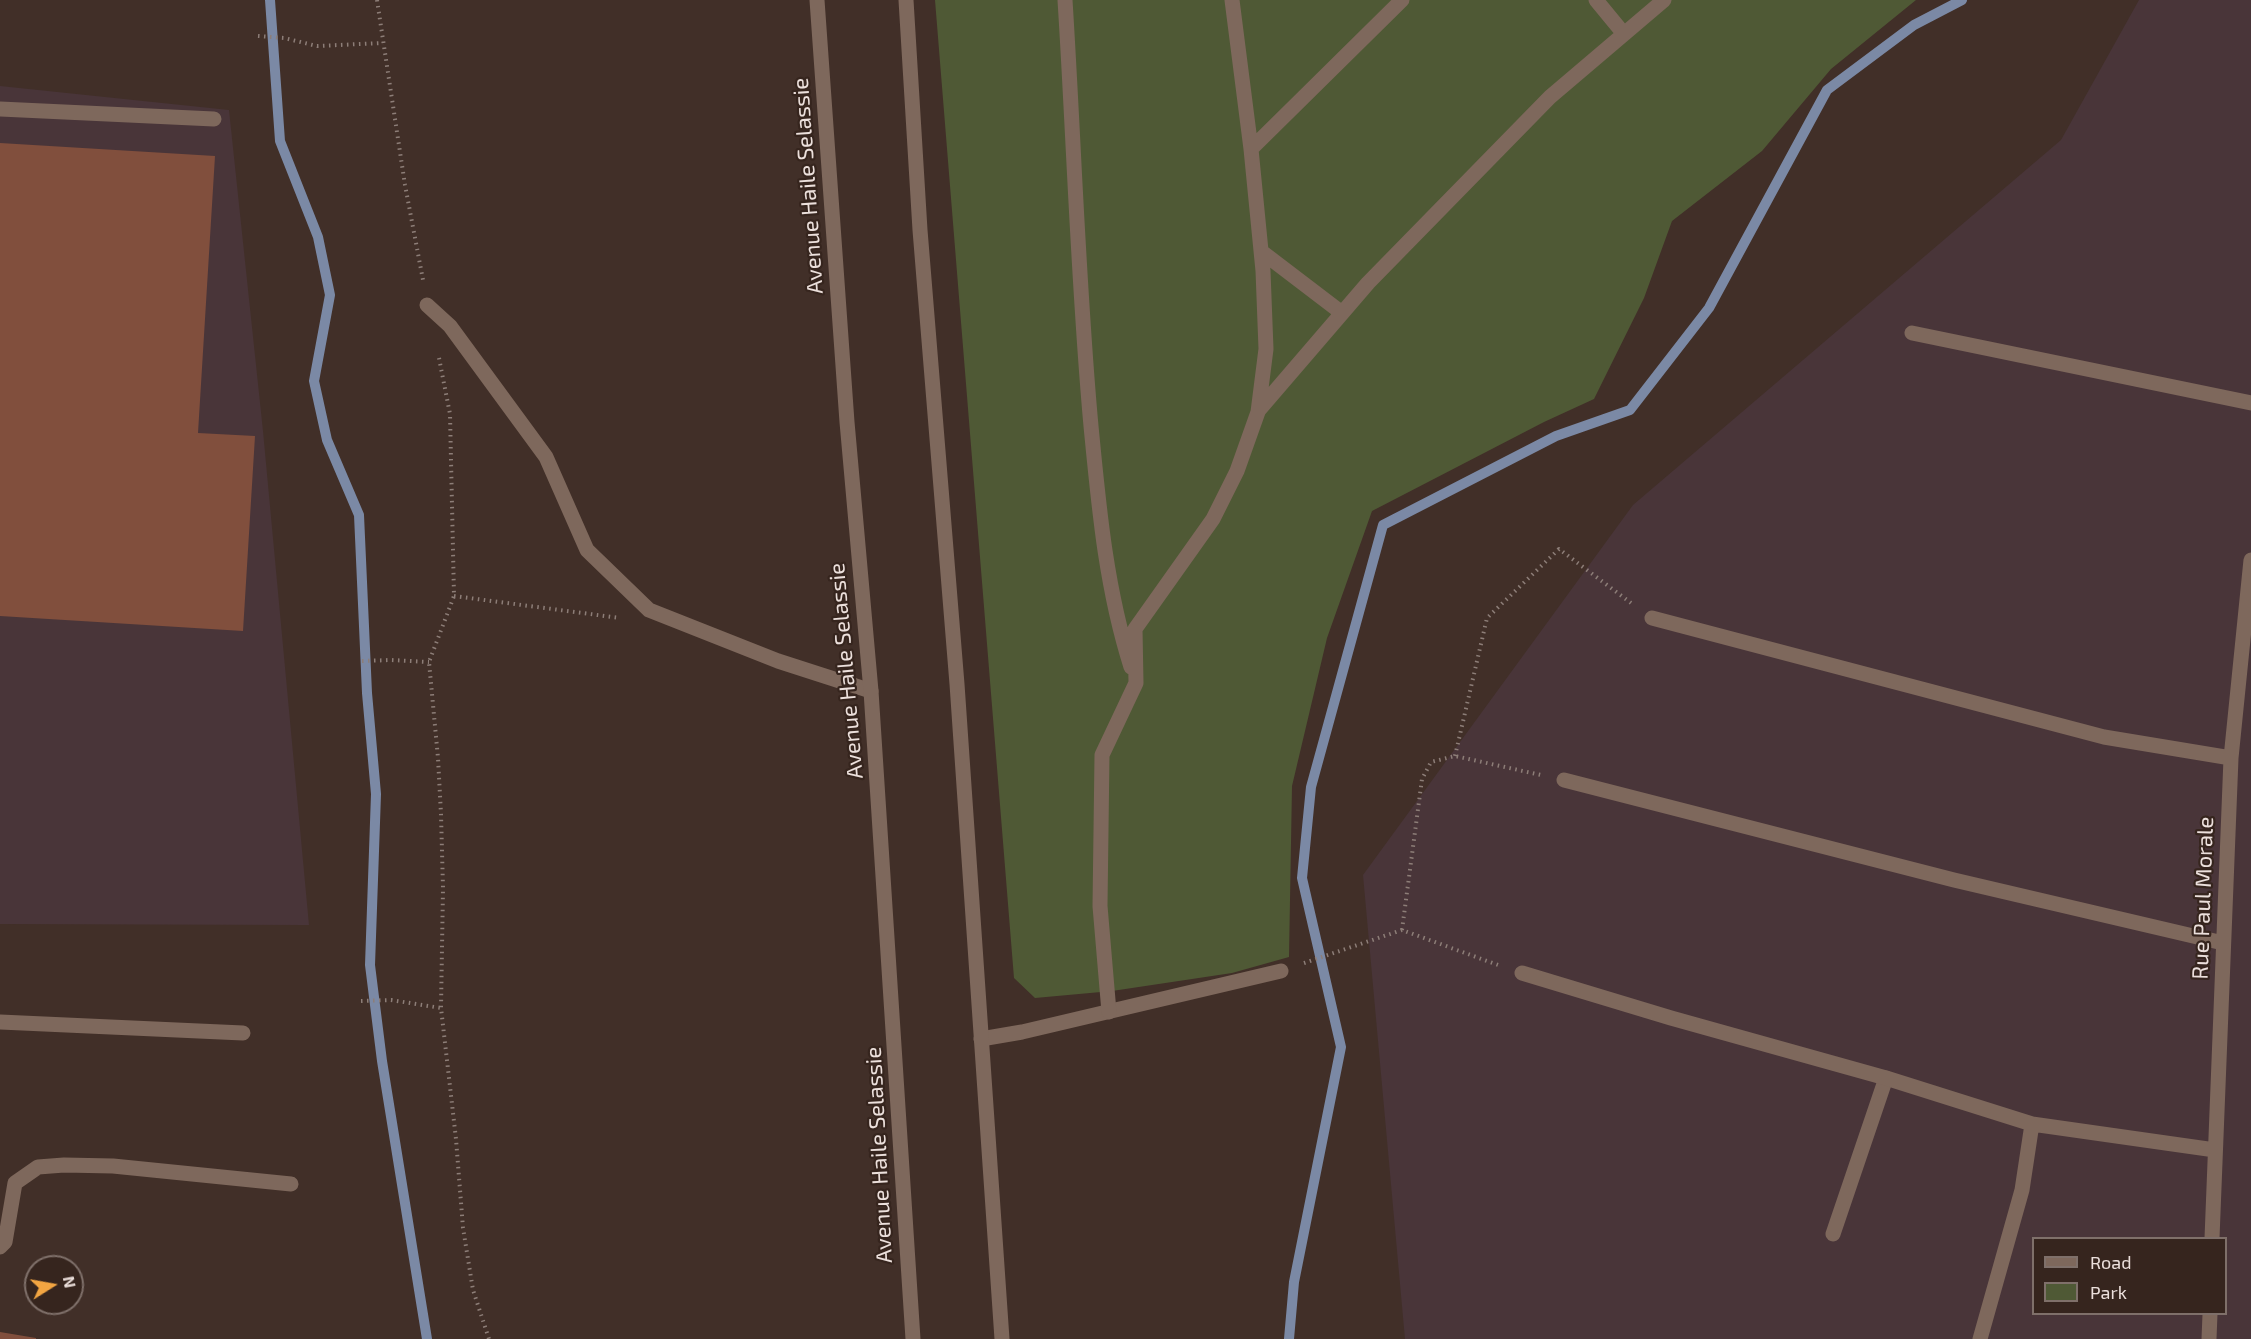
<!DOCTYPE html>
<style>
body{margin:0}
#map{position:relative;width:2251px;height:1339px;overflow:hidden;background:#412f28;font-family:"Exo 2",sans-serif}
canvas{display:block}
.legend{position:absolute;left:2032px;top:1237px;width:195px;height:78px;box-sizing:border-box;background:#36251e;border:2px solid #7f706a;margin:0;padding:8px 10px;list-style:none;font-size:18px;color:#ece0dc}
.legend li{display:flex;align-items:center;gap:12px;height:30px}
.legend b{width:30px;border:2px solid #7f706a}
.north{position:absolute;left:24px;top:1255px;width:60px;height:60px;box-sizing:border-box;background:#36251e;border:2px solid #7f706a;border-radius:50%;rotate:79deg;font-size:16px;font-weight:700;line-height:24px;text-align:center;color:#ece0dc}
.north::after{content:'';display:block;margin:auto;width:21px;height:27px;background:#f2a542;clip-path:polygon(50% 0,100% 100%,50% 72%,0 100%)}
</style>
<div id="map">
<canvas width="2251" height="1339"></canvas>
<ul class="legend">
<li><b style="height:8px;background:#7e685c"></b>Road</li>
<li><b style="height:16px;background:#4f5935"></b>Park</li>
</ul>
<div class="north">N</div>
</div>
<script>
const ctx = document.querySelector('canvas').getContext('2d');
ctx.lineJoin = 'round';
function paint(path, color) {
  ctx.fillStyle = color;
  ctx.fill(path, 'evenodd');
}
function strokePath(path, color, width, dash) {
  ctx.strokeStyle = color;
  ctx.lineWidth = width;
  ctx.lineCap = dash ? 'butt' : 'round';
  ctx.setLineDash(dash || []);
  ctx.stroke(path);
}
function label(font, color, halo, rows, align = 'center') {
  ctx.font = font + ' "Exo 2",sans-serif';
  ctx.lineWidth = 4.5;
  ctx.setLineDash([]);
  ctx.textBaseline = 'middle';
  ctx.strokeStyle = halo;
  ctx.fillStyle = color;
  for (const [text, x, y, turn = 0] of rows) {
    ctx.save();
    ctx.translate(x, y);
    ctx.rotate((+turn || 0) * Math.PI / 180);
    ctx.textAlign = isNaN(turn) ? turn : align;
    if (halo) ctx.strokeText(text, 0, 0);
    ctx.fillText(text, 0, 0);
    ctx.restore();
  }
}
const industrial = new Path2D(`
 M 2139,0 L 2251,0 L 2251,1339 L 1405,1339 L 1363,875 L 1633,505 L 2061,140 ZM 2034,1238 L 2226,1238 L 2226,1314 L 2034,1314 Z
 M 0,86 L 229,110 L 263,431 L 309,925 L 0,924 Z`);
const green = new Path2D(`
 M 935,0 L 1916,0 L 1831,69 L 1762,151 L 1672,221 L 1644,298 L 1594,399 L 1544,422 L 1372,511 L 1327,638 L 1292,786 L 1289,957 L 1232,973 L 1112,991 L 1035,998 L 1014,978 Z`);
const stream = new Path2D(`
 M 270,0 L 280,141 L 318,237 L 330,295 L 314,381 L 327,440 L 359,515 L 367,693 L 376,794 L 370,965 L 382,1061 L 427,1339
 M 1289,1339 L 1294,1282 L 1341,1047 L 1302,878 L 1311,787 L 1383,525 L 1556,436 L 1630,410 L 1709,308 L 1827,90 L 1914,25 L 1962,0`);
const building = new Path2D(`
 M 0,143 L 215,156 L 198,433 L 255,436 L 243,631 L 0,616 Z
 M 0,1332 L 36,1338 L 36,1339 L 0,1339 Z`);
const path = new Path2D(`
 M 377,0 L 405,185 L 423,280
 M 258,36 L 284,38 L 317,46 L 383,43
 M 439,358 L 450,414 L 454,596 L 429,662 L 438,758 L 441,814 L 443,888 L 441,1008 L 456,1139 L 463,1228 L 473,1290 L 489,1339
 M 454,596 L 620,618
 M 362,661 L 391,660 L 429,662
 M 1455,756 L 1487,618 L 1559,549 L 1631,603
 M 1402,930 L 1422,779 L 1431,762 L 1455,756 L 1541,775
 M 1304,963 L 1402,930 L 1498,965
 M 361,1001 L 391,1000 L 441,1008`);
const service = new Path2D(`
 M 0,109 L 214,119
 M 427,305 L 450,326 L 546,457 L 587,550 L 649,610 L 778,661 L 871,691
 M 0,1022 L 243,1033
 M 981,1039 L 1022,1032 L 1281,971
 M 1833,1234 L 1886,1078
 M 0,1247 L 5,1242 L 15,1183 L 38,1167 L 64,1165 L 113,1166 L 291,1184`);
const minor = new Path2D(`
 M 1065,0 C 1074,142 1078,284 1091,426 C 1099,509 1106,588 1131,667
 M 1596,0 L 1624,34
 M 1251,149 L 1402,0
 M 1262,252 L 1342,313
 M 1912,333 L 2251,403
 M 1258,411 L 1368,283 L 1550,97 L 1664,0
 M 1652,618 L 2104,737 L 2231,758
 M 1564,780 L 1954,880 L 2223,943
 M 1522,973 L 1671,1018 L 1886,1078 L 2032,1124 L 2215,1150
 M 1109,1012 L 1100,906 L 1102,755 L 1136,683 L 1135,629 L 1213,519 L 1237,471 L 1258,412 L 1266,349 L 1263,271 L 1251,149 L 1232,0
 M 2212,1238 L 2231,758 L 2251,560
 M 1980,1339 L 2022,1190 L 2032,1124
 M 2209,1339 L 2210,1314`);
const tertiary = new Path2D(`
 M 817,0 L 847,422 L 871,691 L 913,1339
 M 906,0 L 920,230 L 957,684 L 1002,1339`);
const streetNames = [
 ["Avenue Haile Selassie",808,186,-94],
 ["Avenue Haile Selassie",846,671,-95],
 ["Rue Paul Morale",2203,898,-88],
 ["Avenue Haile Selassie",879,1155,-93]
];
paint(industrial, '#493539');
paint(green, '#4f5935');
strokePath(stream, '#7b89a5', 10);
paint(building, '#814f3d');
strokePath(path, '#8d7e78', 4, [1.5, 4.5]);
strokePath(service, '#7e685c', 15);
strokePath(minor, '#7e685c', 15);
strokePath(tertiary, '#7e685c', 15);
label('22px', '#ece0dc', '#36251e', streetNames);
</script>
